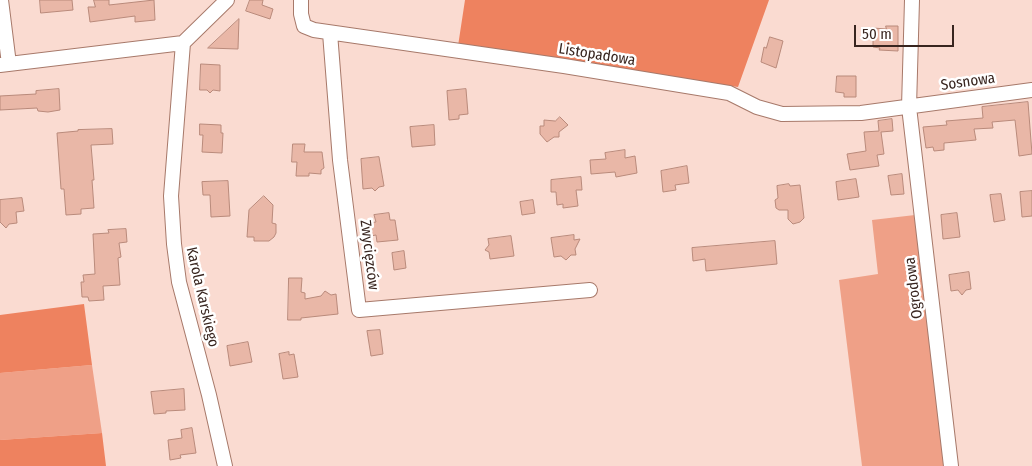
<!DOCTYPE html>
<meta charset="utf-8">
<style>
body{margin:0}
#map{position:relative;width:1032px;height:466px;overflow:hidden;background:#fadbd1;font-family:"Fira Sans Condensed",sans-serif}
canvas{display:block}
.scale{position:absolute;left:854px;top:25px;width:100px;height:22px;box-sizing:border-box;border:2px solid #38251f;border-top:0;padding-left:6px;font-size:15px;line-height:18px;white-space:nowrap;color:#38251f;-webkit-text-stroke:4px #fff;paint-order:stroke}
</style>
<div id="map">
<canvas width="1032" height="466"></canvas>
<div class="scale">50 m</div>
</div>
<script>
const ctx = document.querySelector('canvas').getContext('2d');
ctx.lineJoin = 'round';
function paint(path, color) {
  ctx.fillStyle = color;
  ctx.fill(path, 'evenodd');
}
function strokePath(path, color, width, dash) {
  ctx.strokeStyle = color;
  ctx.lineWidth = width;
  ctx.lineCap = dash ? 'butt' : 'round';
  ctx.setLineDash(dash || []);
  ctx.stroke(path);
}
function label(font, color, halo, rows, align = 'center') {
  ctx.font = font + ' "Fira Sans Condensed",sans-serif';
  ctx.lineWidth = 5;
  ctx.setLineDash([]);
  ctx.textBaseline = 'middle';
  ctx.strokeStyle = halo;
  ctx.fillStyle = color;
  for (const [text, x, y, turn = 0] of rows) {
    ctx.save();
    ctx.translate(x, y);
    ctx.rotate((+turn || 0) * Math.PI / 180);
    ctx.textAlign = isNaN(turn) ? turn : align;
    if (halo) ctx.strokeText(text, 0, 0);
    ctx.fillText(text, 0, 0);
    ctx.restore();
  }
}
const green = new Path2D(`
 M 915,215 L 944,466 L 862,466 L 839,280 L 878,274 L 872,220 Z
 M 92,365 L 102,433 L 0,440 L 0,373 Z`);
const forest = new Path2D(`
 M 465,0 L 769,0 L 738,87 L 458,46 Z
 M 84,304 L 92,365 L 0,373 L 0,315 Z
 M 102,433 L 106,466 L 0,466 L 0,440 Z`);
const building = new Path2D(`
 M 40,0 L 72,0 L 73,10 L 41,13 Z
 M 94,0 L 109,0 L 109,5 L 154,0 L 155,20 L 135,22 L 135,16 L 90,22 L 88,7 L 95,7 Z
 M 250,0 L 263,0 L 262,5 L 273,9 L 270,19 L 246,11 Z
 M 239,19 L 238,49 L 208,48 Z
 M 886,26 L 898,26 L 898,51 L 879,50 L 880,48 L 873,47 L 873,28 L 886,29 Z
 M 770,37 L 783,41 L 776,68 L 761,62 L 764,47 L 766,48 Z
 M 201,64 L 220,65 L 220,91 L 213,90 L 210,93 L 207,90 L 200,90 Z
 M 837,76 L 856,76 L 856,97 L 844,97 L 844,93 L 836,92 Z
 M 59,89 L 60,110 L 48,112 L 38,111 L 37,108 L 0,110 L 0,96 L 36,94 L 36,91 Z
 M 466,89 L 468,114 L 459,115 L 459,119 L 449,120 L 447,91 Z
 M 1028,102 L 1032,154 L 1019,156 L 1015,120 L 992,122 L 993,128 L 974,129 L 976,140 L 944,143 L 944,150 L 934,151 L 933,147 L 926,148 L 923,127 L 947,125 L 946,121 L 983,118 L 982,107 Z
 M 560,117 L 568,125 L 559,132 L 559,137 L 554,137 L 547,142 L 540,134 L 540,126 L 544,126 L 544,120 L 555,121 Z
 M 892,119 L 893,131 L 881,132 L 884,154 L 877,155 L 879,166 L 850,170 L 847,154 L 866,151 L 864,132 L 879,131 L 878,121 Z
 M 200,124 L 221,125 L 221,133 L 223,133 L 222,153 L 202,152 L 203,135 L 200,135 Z
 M 434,125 L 435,145 L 412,147 L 410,127 Z
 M 112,129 L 113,144 L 91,145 L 94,180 L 92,180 L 94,208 L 81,209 L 81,214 L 66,215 L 64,189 L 61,189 L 57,133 L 78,131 L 78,130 Z
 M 293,144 L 305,144 L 304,152 L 322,152 L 324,168 L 321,170 L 321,174 L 309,173 L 309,176 L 296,176 L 297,162 L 292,162 Z
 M 625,150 L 625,158 L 635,156 L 637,173 L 616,177 L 615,172 L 591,174 L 590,160 L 606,159 L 605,153 Z
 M 379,157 L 384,186 L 379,187 L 375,191 L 372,188 L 363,189 L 361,159 Z
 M 687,166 L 689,183 L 675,185 L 676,190 L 663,192 L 661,171 Z
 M 902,174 L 904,194 L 891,195 L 888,176 Z
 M 581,177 L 582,190 L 576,190 L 578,206 L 563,208 L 563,204 L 557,205 L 556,192 L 551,192 L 551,180 Z
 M 856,179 L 859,197 L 838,200 L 836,182 Z
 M 228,181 L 230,216 L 211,217 L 210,195 L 203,195 L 202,182 Z
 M 789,184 L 790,186 L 800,185 L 804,218 L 800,222 L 793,224 L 788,219 L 788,210 L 779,210 L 776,208 L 775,200 L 778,198 L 777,186 Z
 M 1032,191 L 1032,216 L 1022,217 L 1020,192 Z
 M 1001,194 L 1005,220 L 994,222 L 990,195 Z
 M 264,196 L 273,205 L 272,223 L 276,224 L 276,233 L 274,237 L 269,241 L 254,241 L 254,237 L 247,237 L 249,210 Z
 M 22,198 L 24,211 L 16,212 L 17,223 L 9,224 L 6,228 L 0,222 L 0,200 Z
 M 533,200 L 535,213 L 522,215 L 520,202 Z
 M 389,213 L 390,220 L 395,220 L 398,240 L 377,242 L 376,235 L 371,236 L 369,223 L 376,222 L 374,215 Z
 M 957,213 L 960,237 L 943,239 L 941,215 Z
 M 126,229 L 127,242 L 119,243 L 121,257 L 118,258 L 120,285 L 103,286 L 104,300 L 89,301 L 88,297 L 82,297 L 81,282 L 84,282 L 83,275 L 95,274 L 93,234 L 109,233 L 108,230 Z
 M 574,235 L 574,240 L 580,239 L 575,249 L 576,255 L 571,255 L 566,260 L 561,256 L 554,257 L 551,238 Z
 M 511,236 L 514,256 L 490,259 L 489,252 L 485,250 L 489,245 L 488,239 Z
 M 775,241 L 777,264 L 706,271 L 705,259 L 693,261 L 692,248 Z
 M 404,251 L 406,268 L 394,270 L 392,253 Z
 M 969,272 L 971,289 L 966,290 L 962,295 L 958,290 L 951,291 L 949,275 Z
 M 289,278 L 302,278 L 301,292 L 305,293 L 305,299 L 321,296 L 325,291 L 331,295 L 336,294 L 338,314 L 301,318 L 301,320 L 288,320 Z
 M 380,330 L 383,354 L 371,356 L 367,331 Z
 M 248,342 L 252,362 L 230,366 L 227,346 Z
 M 289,352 L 289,355 L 294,354 L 298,377 L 283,379 L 279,354 Z
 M 184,389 L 185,410 L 166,411 L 166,413 L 154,414 L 151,392 Z
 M 192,428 L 196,453 L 180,455 L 181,458 L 170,460 L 168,440 L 182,438 L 181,430 Z`);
const street = new Path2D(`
 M 1,0 L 9,64
 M 301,0 L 301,14 L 304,26 L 314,30 L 564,66 L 729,93 L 757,107 L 782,114 L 861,113 L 1032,90
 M 912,0 L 909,107 L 951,466
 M 330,33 L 340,160 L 359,310 L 590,290
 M 183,43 L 171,196 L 174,244 L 179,282 L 209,395 L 225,466
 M 0,65 L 183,43 L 227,0`);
const streetNames = [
 ["Listopadowa",597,55,9],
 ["Sosnowa",968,82,-8],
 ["Zwycięzców",369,255,83],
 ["Ogrodowa",914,288,-97],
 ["Karola Karskiego",202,297,77]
];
paint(green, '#efa087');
paint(forest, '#ee825f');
paint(building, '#e9b7a7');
strokePath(building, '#b98a7b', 1);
strokePath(street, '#a7796a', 16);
strokePath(street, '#fff', 14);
label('15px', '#38251f', '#fff', streetNames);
</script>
